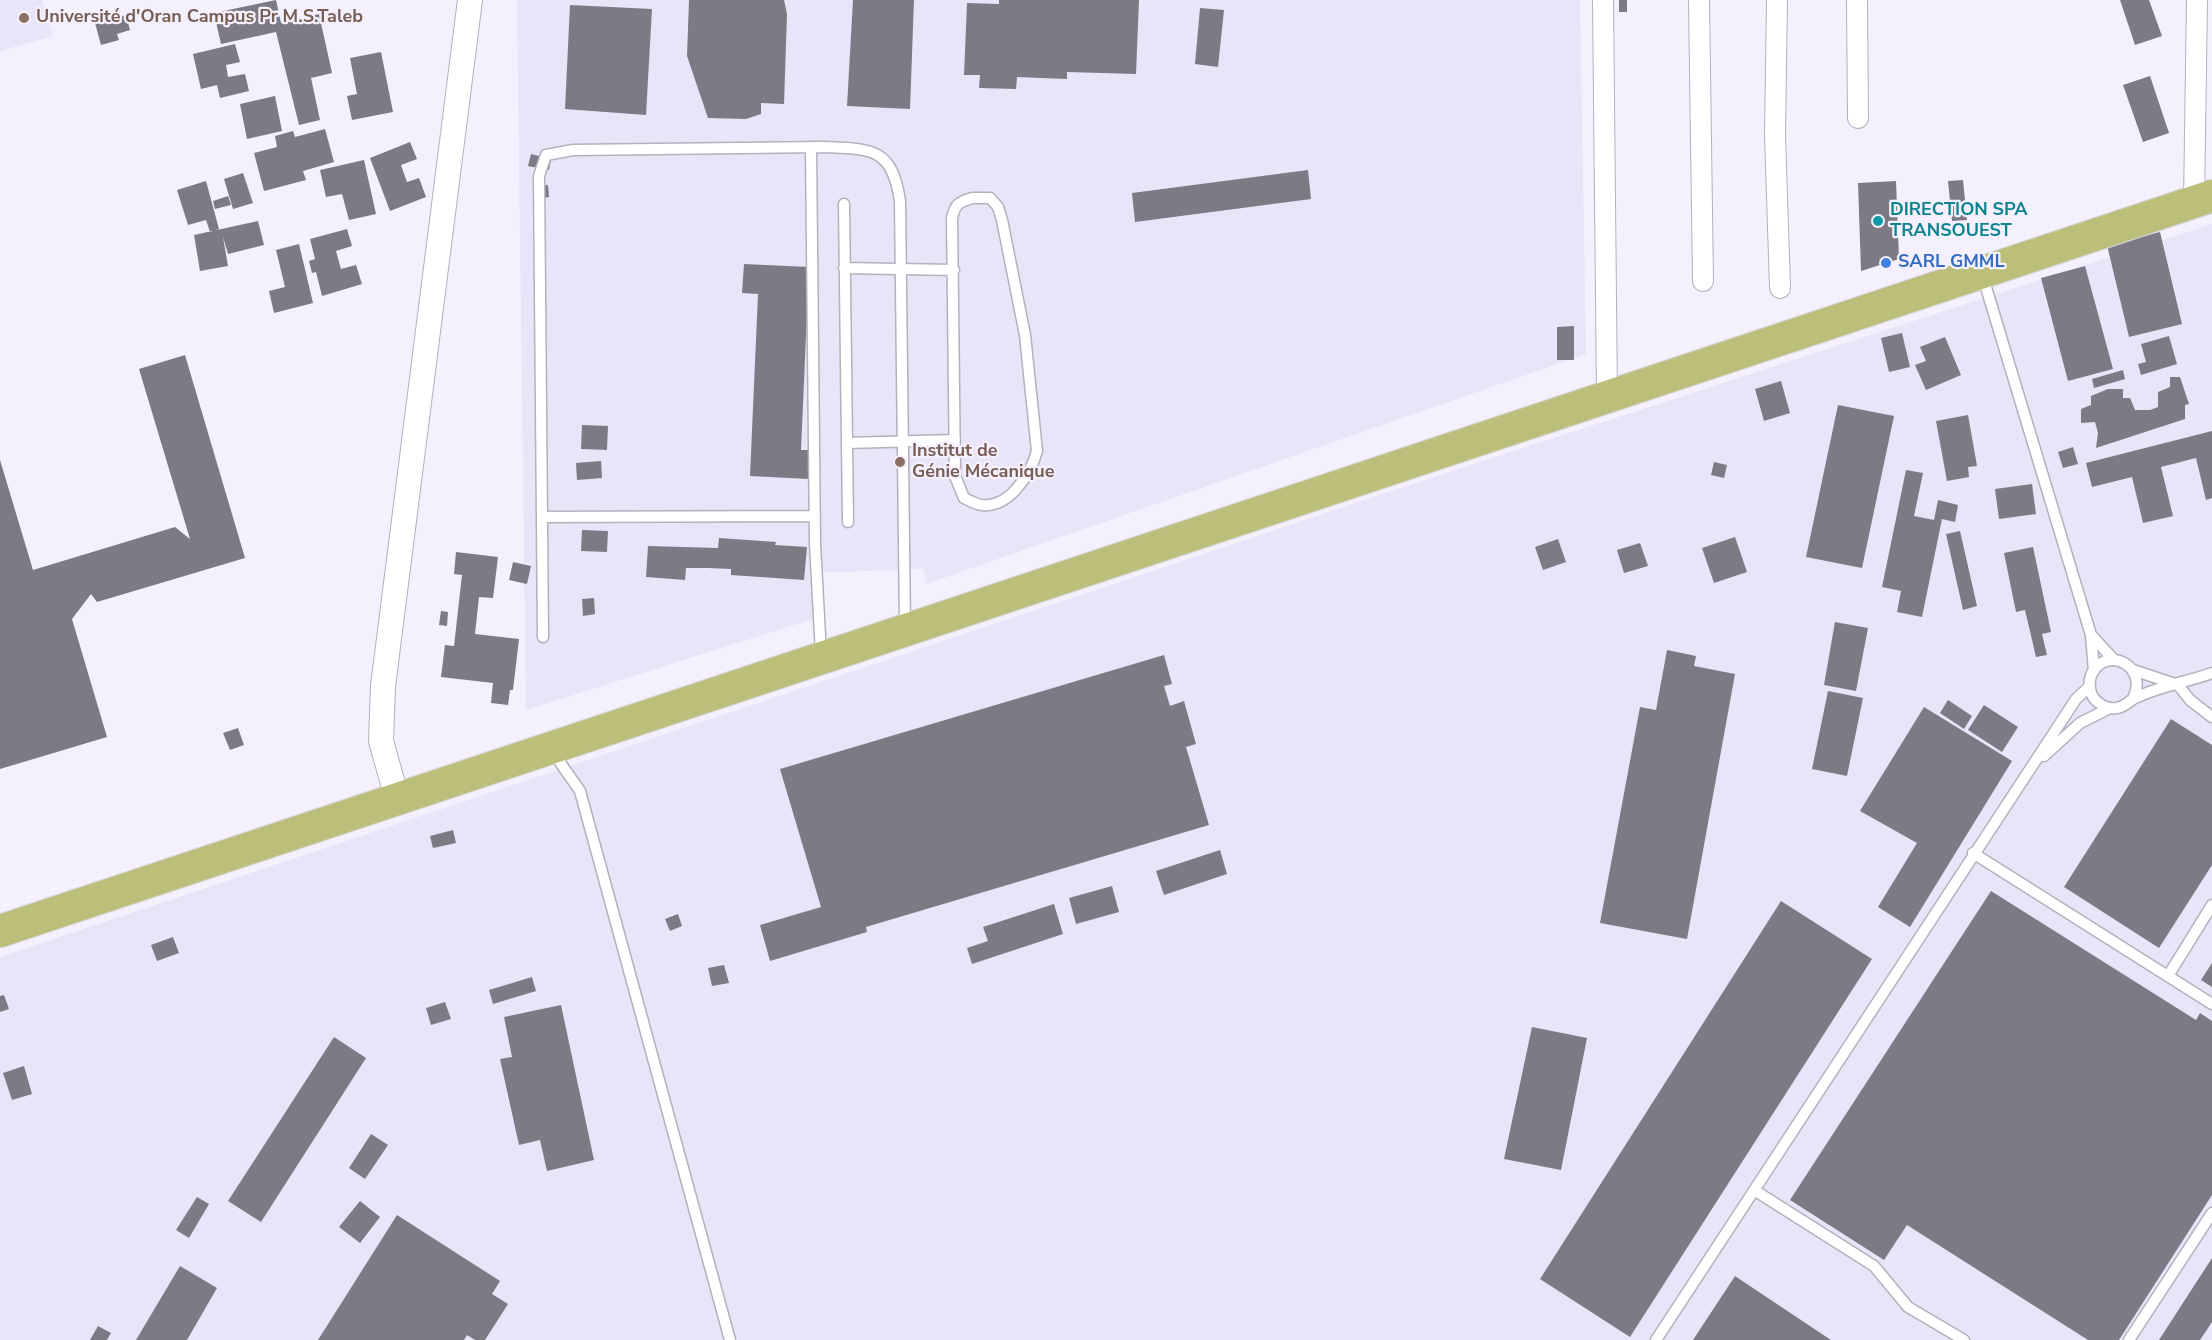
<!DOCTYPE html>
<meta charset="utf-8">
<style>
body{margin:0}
canvas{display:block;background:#f4f0fd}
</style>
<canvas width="2212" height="1340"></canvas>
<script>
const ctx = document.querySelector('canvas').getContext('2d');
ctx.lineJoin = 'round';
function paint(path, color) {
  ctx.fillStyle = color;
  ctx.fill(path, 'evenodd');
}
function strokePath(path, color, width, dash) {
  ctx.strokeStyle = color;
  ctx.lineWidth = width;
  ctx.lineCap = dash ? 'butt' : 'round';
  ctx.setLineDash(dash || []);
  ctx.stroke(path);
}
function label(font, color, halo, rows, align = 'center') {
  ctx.font = font + ' "Nunito Sans",sans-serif';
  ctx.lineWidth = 4.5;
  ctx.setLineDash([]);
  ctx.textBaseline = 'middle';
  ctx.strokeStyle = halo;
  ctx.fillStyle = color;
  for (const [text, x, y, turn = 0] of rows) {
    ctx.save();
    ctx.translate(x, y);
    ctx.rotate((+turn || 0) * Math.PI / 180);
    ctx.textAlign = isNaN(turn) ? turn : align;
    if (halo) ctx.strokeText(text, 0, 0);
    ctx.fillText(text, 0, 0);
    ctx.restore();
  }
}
const built = new Path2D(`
 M 0,0 L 42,0 L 53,36 L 0,51 Z
 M 517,0 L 1580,0 L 1586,354 L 926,584 L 924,569 L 810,573 L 816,618 L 526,710 Z
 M 2212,224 L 2212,1340 L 0,1340 L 0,957 L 1388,492 Z`);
const building = new Path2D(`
 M 276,0 L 281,23 L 319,14 L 332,73 L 311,78 L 320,120 L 299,125 L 276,32 L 221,44 L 214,13 Z
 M 689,0 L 784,0 L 787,14 L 784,104 L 761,103 L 761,114 L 746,119 L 708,118 L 687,56 Z
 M 853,0 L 914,0 L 910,109 L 847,106 Z
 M 999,0 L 1139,0 L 1136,74 L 1067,72 L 1067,79 L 1017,77 L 1016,89 L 979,88 L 980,75 L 964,75 L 967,3 L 999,4 Z
 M 1619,0 L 1627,0 L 1627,12 L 1619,12 Z
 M 2120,0 L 2149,0 L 2162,36 L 2135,45 Z
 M 570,5 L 652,9 L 646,115 L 565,109 Z
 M 1200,8 L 1224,10 L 1218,67 L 1195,64 Z
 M 126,15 L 130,30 L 117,34 L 119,40 L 101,45 L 95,23 Z
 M 235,44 L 240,62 L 226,65 L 228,77 L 245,74 L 249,91 L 220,98 L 217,85 L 201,89 L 193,54 Z
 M 381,52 L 393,112 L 352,120 L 347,96 L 357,94 L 350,58 Z
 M 2150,76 L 2169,133 L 2143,142 L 2123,85 Z
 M 275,96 L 282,131 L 247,139 L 240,104 Z
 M 325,129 L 334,162 L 303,171 L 306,180 L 264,191 L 254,153 L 277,147 L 275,136 L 293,131 L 295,137 Z
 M 410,142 L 417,159 L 401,165 L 407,182 L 419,178 L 426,197 L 390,211 L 370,158 Z
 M 531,154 L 551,159 L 549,170 L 528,166 Z
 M 364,160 L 376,214 L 349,220 L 342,194 L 326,197 L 320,170 Z
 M 1308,170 L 1311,199 L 1135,222 L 1132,193 Z
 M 243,173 L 253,203 L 233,209 L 224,179 Z
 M 1963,180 L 1967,220 L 1952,221 L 1948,181 Z
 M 206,181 L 219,229 L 210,232 L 206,220 L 188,225 L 177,190 Z
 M 1896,181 L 1899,259 L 1861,271 L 1858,183 Z
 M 548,185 L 549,197 L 534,199 L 533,186 Z
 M 228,196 L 231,205 L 215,209 L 213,201 Z
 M 258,221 L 264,245 L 228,254 L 223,237 L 228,266 L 200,271 L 194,235 Z
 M 347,229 L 352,246 L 336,251 L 341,269 L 356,265 L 362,284 L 322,296 L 316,272 L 312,273 L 309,261 L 315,259 L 310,239 Z
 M 2160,232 L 2182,324 L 2129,337 L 2107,245 Z
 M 299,244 L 313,303 L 274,313 L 269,291 L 285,287 L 276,250 Z
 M 744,264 L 809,267 L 801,450 L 810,450 L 809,479 L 750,476 L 758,294 L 742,293 Z
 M 2085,266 L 2113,369 L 2068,381 L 2041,278 Z
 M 1574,326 L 1574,360 L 1557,360 L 1557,327 Z
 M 1902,333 L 1910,367 L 1889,372 L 1881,338 Z
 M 2169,336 L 2177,364 L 2141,375 L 2138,364 L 2146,362 L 2141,344 Z
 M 1945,337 L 1961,375 L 1926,390 L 1915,365 L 1926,361 L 1920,347 Z
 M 185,355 L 245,558 L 97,602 L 91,594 L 72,619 L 107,737 L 0,769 L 0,460 L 33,570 L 175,527 L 190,539 L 139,369 Z
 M 2123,370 L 2125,379 L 2094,388 L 2092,379 Z
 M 2170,377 L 2180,377 L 2189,404 L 2185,405 L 2185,419 L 2096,448 L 2098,433 L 2095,422 L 2081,423 L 2081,409 L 2091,405 L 2091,396 L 2108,389 L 2123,389 L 2123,398 L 2130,398 L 2135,410 L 2150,410 L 2158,407 L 2158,392 L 2170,387 Z
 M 1781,381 L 1790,413 L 1764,421 L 1755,389 Z
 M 1838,405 L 1894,416 L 1862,568 L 1806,557 Z
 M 1968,415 L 1977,466 L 1968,467 L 1969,477 L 1947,481 L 1936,421 Z
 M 582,425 L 608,426 L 607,450 L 581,449 Z
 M 2212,431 L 2212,498 L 2206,500 L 2196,458 L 2161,467 L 2173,516 L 2143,523 L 2132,477 L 2092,487 L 2086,463 Z
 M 2073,447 L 2078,464 L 2063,468 L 2058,452 Z
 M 601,461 L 602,478 L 577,480 L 576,463 Z
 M 1714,462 L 1727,465 L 1724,478 L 1711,475 Z
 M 1906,470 L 1923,473 L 1914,516 L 1934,520 L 1938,500 L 1958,505 L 1955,522 L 1942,519 L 1922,617 L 1897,612 L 1901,591 L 1882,587 Z
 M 2032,484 L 2036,514 L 1999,519 L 1995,489 Z
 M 582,530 L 608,531 L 607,552 L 581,551 Z
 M 1960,531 L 1977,606 L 1963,610 L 1946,534 Z
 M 1735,537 L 1747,572 L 1714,583 L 1702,548 Z
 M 719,538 L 776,542 L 775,545 L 807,547 L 804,580 L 731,575 L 731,569 L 708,568 L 686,568 L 685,580 L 646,577 L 648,546 L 718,548 Z
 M 1558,539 L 1566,562 L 1543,570 L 1535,547 Z
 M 1640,543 L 1648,566 L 1624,573 L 1617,550 Z
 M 2033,547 L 2051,632 L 2042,634 L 2047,655 L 2036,657 L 2025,610 L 2016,612 L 2004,553 Z
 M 456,552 L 498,557 L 493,598 L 479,597 L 475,634 L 519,639 L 513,690 L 510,690 L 508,705 L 491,703 L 493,683 L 441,677 L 445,645 L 454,646 L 462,575 L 454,574 Z
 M 513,562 L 531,566 L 527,584 L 509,580 Z
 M 594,598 L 595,614 L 583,616 L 582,599 Z
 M 441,611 L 448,612 L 447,626 L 439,625 Z
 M 1835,622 L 1868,628 L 1856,691 L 1824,685 Z
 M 1667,650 L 1696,656 L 1694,666 L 1735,674 L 1687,939 L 1600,923 L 1640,707 L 1656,710 Z
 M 1164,655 L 1172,684 L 1164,686 L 1170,706 L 1184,701 L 1196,744 L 1186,747 L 1209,825 L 866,927 L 867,932 L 770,961 L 760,925 L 821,907 L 780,769 Z
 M 1828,691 L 1863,698 L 1847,776 L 1812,769 Z
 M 1948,700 L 1972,716 L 1964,729 L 1940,713 Z
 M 1984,705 L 2018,727 L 2002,752 L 1968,730 Z
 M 1924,707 L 2012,761 L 1910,927 L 1878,907 L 1917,843 L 1860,811 Z
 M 2171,719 L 2212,745 L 2212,865 L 2159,948 L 2064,887 Z
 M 238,728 L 244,745 L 230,750 L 223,733 Z
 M 453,830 L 456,843 L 433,848 L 430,836 Z
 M 1220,850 L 1227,874 L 1164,895 L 1156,871 Z
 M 1112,886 L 1119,912 L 1076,924 L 1069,898 Z
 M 1991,891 L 2196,1020 L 2200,1013 L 2212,1021 L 2212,1195 L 2119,1340 L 2088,1340 L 1907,1225 L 1884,1260 L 1790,1200 Z
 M 1781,901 L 1872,959 L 1630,1337 L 1540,1279 Z
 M 1054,904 L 1063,934 L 972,964 L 967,948 L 988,941 L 983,927 Z
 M 678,914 L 682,926 L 670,931 L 665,919 Z
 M 173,937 L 179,953 L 157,961 L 151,945 Z
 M 2212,963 L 2212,987 L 2201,980 Z
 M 724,965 L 729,983 L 712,986 L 708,968 Z
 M 532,977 L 536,991 L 493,1004 L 489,990 Z
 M 4,995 L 9,1009 L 0,1012 L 0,996 Z
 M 445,1002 L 451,1019 L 431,1025 L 426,1008 Z
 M 561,1005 L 594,1160 L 547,1171 L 540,1140 L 519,1145 L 500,1059 L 512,1057 L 504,1017 Z
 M 1532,1027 L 1587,1038 L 1561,1170 L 1504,1159 Z
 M 334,1037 L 366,1058 L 261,1222 L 228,1201 Z
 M 24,1066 L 32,1094 L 12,1100 L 3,1073 Z
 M 371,1134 L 388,1145 L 365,1179 L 349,1168 Z
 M 197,1197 L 209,1204 L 189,1238 L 176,1230 Z
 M 360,1201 L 380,1217 L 360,1243 L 339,1227 Z
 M 397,1215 L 500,1281 L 492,1294 L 508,1304 L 485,1340 L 475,1340 L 467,1335 L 464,1340 L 318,1340 Z
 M 2212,1258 L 2212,1322 L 2200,1340 L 2159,1340 Z
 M 180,1266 L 217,1288 L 187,1340 L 136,1340 Z
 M 1735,1276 L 1831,1340 L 1693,1340 Z
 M 98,1326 L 111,1333 L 107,1340 L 90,1340 Z`);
const service = new Path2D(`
 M 811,147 L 815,544 L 821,654
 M 972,198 L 990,198 L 998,207 L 1002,220 L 1025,335 L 1037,451 C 1031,473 1010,508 982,505 C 977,505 970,501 964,498 L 955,476 L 952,218 C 955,204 959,202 972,198 Z
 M 844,204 L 848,522
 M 844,268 L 954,270
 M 1982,274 L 2091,635 L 2094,671
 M 847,443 L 955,440
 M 542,517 L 815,516
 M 2091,635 L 2114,660
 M 543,637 L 539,176 L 546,155 L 573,150 L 824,147 C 871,149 892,147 900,201 L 905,627
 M 2133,670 L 2178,685 L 2190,700 L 2212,717
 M 2132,700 C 2150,669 2111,645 2093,671 C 2089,678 2089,686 2091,693 C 2095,703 2107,710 2117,708 C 2124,707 2127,703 2133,699 C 2156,687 2187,682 2212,673
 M 552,751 L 580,791 L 730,1340
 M 2044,756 L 2080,723 L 2110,708
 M 1973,853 L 2212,1004
 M 2168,976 L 2212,905
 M 1754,1190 L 1874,1266 L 1908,1307 L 1964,1340
 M 1656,1340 L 2076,699 L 2090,686
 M 2129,1340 L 2212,1213`);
const minor = new Path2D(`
 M 1603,0 L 1607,398
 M 1699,0 L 1703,281
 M 1777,0 L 1775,135 L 1780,288
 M 1857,0 L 1858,118
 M 2194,202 L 2197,0`);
const tertiary = new Path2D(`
 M 397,798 L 381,741 L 383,686 L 470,0`);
const primary = new Path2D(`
 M 0,931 L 2212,196`);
const markers = [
 [24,18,6,"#8d6e63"],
 [1878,221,6,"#0f9aa8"],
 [1886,263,6,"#3f7fe0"],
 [900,462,6,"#8d6e63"]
];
const educationNames = [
 ["Université d'Oran Campus Pr M.S.Taleb",36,18],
 ["Institut de",912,452],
 ["Génie Mécanique",912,473]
];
const cultureNames = [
 ["DIRECTION SPA",1890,211],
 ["TRANSOUEST",1890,232]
];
const shopNames = [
 ["SARL GMML",1898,263]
];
paint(built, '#e9e4f8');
paint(building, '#7d7a86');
strokePath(service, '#b4b0bd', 13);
strokePath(minor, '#b4b0bd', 22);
strokePath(tertiary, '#b4b0bd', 26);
strokePath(primary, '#d4d4d5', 34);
strokePath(service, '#fff', 10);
strokePath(minor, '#fff', 20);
strokePath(tertiary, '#fff', 24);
strokePath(primary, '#bbbf7a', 32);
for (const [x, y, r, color] of markers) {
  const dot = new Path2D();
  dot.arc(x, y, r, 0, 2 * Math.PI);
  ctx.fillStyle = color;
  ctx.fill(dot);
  strokePath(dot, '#f4f0fd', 2);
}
label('bold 18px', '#785e54', '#f4f0fd', educationNames, 'left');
label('bold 18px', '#0d838f', '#f4f0fd', cultureNames, 'left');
label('bold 18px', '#366cbe', '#f4f0fd', shopNames, 'left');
</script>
